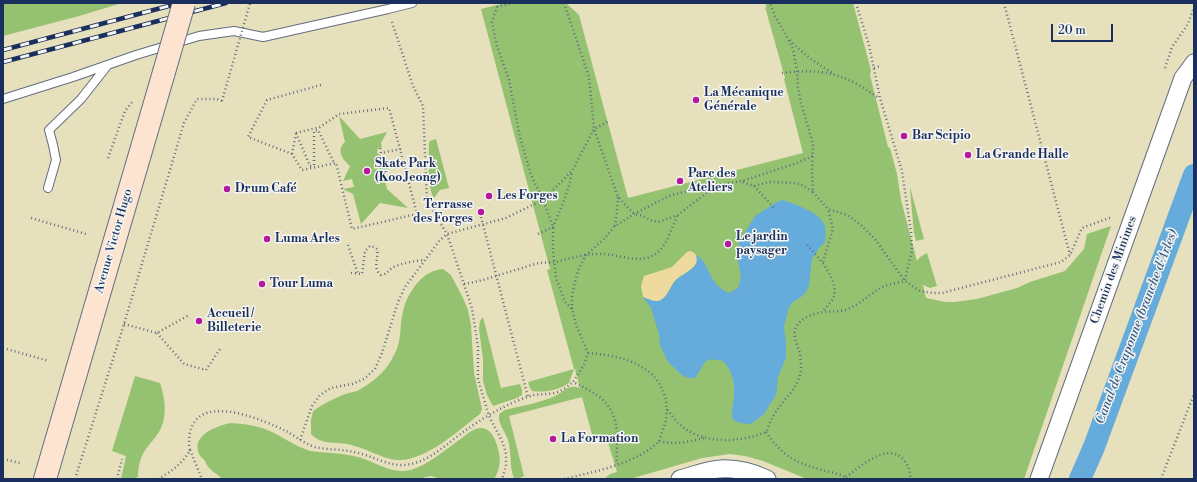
<!DOCTYPE html>
<meta charset="utf-8">
<style>
body{margin:0}
#map{position:relative;width:1197px;height:482px;overflow:hidden;background:#e7e0bd;font-family:"Libre Bodoni",serif}
canvas{display:block}
.frame{position:absolute;inset:0;border:4px solid #1b2f5e;pointer-events:none}
.scale{position:absolute;left:1051px;top:24px;width:62px;height:18px;box-sizing:border-box;border:2px solid #1b2f5e;border-top:0;padding-left:5px;font-size:12px;line-height:14px;white-space:nowrap;color:#1b2f5e;-webkit-text-stroke:3px #f6f6f2;paint-order:stroke}
</style>
<div id="map">
<canvas width="1197" height="482"></canvas>
<div class="frame"></div>
<div class="scale">20 m</div>
</div>
<script>
const ctx = document.querySelector('canvas').getContext('2d');
ctx.lineJoin = 'round';
function paint(path, color) {
  ctx.fillStyle = color;
  ctx.fill(path, 'evenodd');
}
function strokePath(path, color, width, dash) {
  ctx.strokeStyle = color;
  ctx.lineWidth = width;
  ctx.lineCap = dash ? 'butt' : 'round';
  ctx.setLineDash(dash || []);
  ctx.stroke(path);
}
function label(font, color, halo, rows, align = 'center') {
  ctx.font = font + ' "Libre Bodoni",serif';
  ctx.lineWidth = 3;
  ctx.setLineDash([]);
  ctx.textBaseline = 'middle';
  ctx.strokeStyle = halo;
  ctx.fillStyle = color;
  for (const [text, x, y, turn = 0] of rows) {
    ctx.save();
    ctx.translate(x, y);
    ctx.rotate((+turn || 0) * Math.PI / 180);
    ctx.textAlign = isNaN(turn) ? turn : align;
    if (halo) ctx.strokeText(text, 0, 0);
    ctx.fillText(text, 0, 0);
    ctx.restore();
  }
}
const green = new Path2D(`
 M 6,3 L 122,3 L 79,16 L 3,36 L 3,4 Z
 M 505,3 L 566,3 L 579,15 L 628,198 L 803,153 L 784,79 L 785,78 L 765,7 L 767,8 L 765,3 L 853,3 L 871,70 L 870,75 L 888,147 L 890,148 L 897,174 L 901,200 L 917,261 L 920,257 L 927,253 L 937,286 L 930,288 L 923,285 L 926,298 L 945,302 L 955,302 L 977,299 L 1017,288 L 1030,282 L 1065,271 L 1084,249 L 1087,234 L 1111,226 L 1024,479 L 807,479 L 763,461 L 745,456 L 730,454 L 702,458 L 630,479 L 604,479 L 610,474 L 617,472 L 606,436 L 593,438 L 582,397 L 509,416 L 524,476 L 517,479 L 514,478 C 509,467 512,452 508,440 C 506,433 498,424 499,416 C 499,413 502,412 505,410 C 521,406 540,403 555,396 C 566,391 567,384 580,388 L 575,369 L 574,369 L 569,383 C 558,390 545,393 532,391 L 530,388 L 528,382 L 574,369 L 547,270 L 550,269 L 547,258 L 481,9 Z
 M 339,116 L 360,139 L 387,132 L 381,143 L 382,147 L 378,148 L 377,153 L 387,159 L 389,170 L 383,173 L 387,189 L 408,208 L 380,203 L 361,224 L 353,194 L 343,189 L 354,187 L 352,179 L 343,181 L 350,166 C 342,159 336,150 345,142 Z
 M 436,139 L 449,188 L 440,190 L 434,198 C 427,188 429,156 429,143 L 430,141 Z
 M 910,187 L 924,239 L 916,241 L 914,233 L 910,189 Z
 M 443,269 L 451,275 L 463,298 L 468,310 L 471,325 L 474,373 L 482,409 L 480,414 C 459,430 426,461 398,460 C 385,460 365,448 351,445 C 337,441 322,446 311,434 L 311,420 L 313,411 C 323,404 333,399 345,394 C 349,393 353,392 357,391 C 372,383 387,371 394,355 C 400,345 400,334 401,323 C 403,305 409,291 421,279 C 428,273 433,270 443,269 Z
 M 483,317 L 501,388 L 520,384 L 522,390 L 522,395 L 517,398 L 493,406 L 487,395 L 483,381 L 483,359 L 479,329 L 480,321 Z
 M 135,376 L 160,383 C 165,399 168,417 159,432 C 156,437 152,441 149,445 C 141,454 138,465 138,477 L 131,479 L 121,479 L 126,456 L 112,451 Z
 M 230,423 C 247,424 261,426 276,434 C 287,440 298,447 310,451 C 326,453 343,453 358,457 C 374,461 387,472 404,471 C 423,470 447,448 462,438 C 467,434 474,428 481,428 C 493,428 497,444 499,453 C 501,461 499,472 494,479 L 441,479 L 431,476 L 418,479 L 222,479 C 219,475 214,473 210,469 C 208,467 206,464 205,461 C 203,459 200,456 199,454 C 191,435 217,426 230,423 Z`);
const sand = new Path2D(`
 M 691,251 C 711,262 680,275 674,282 C 670,287 666,300 658,301 C 654,302 647,299 643,297 L 641,286 L 644,276 L 672,267 L 687,252 Z`);
const water = new Path2D(`
 M 783,200 C 795,204 821,213 825,226 C 826,231 825,237 825,242 L 819,248 L 812,259 L 809,286 L 806,292 L 801,297 L 793,302 L 789,307 L 784,327 L 786,342 L 786,358 L 778,377 L 776,395 L 764,414 L 751,424 L 740,423 L 733,420 C 731,414 732,410 733,404 C 736,388 734,372 723,361 C 701,356 706,365 695,378 L 689,378 L 683,376 L 668,362 L 660,345 L 659,334 L 651,308 L 643,297 C 648,299 656,303 661,300 C 668,296 671,285 676,280 C 682,274 691,272 696,264 C 697,261 697,259 696,255 C 711,263 707,284 729,293 L 738,288 L 741,278 L 738,260 L 739,242 L 755,216 L 777,202 Z`);
const canal = new Path2D(`
 M 1080,479 L 1094,447 L 1194,175`);
const path = new Path2D(`
 M 495,3 L 497,7 L 492,22 L 497,46 L 509,80 L 520,137 L 531,175 L 543,200 L 553,227 L 553,251 L 556,278 L 565,302 L 572,309 L 576,325 L 588,353 L 584,365 L 573,382 C 598,394 615,403 617,433 C 618,443 616,454 617,464
 M 564,3 L 589,77 L 594,129 L 618,197 L 634,214 L 643,216 L 650,220 L 658,222 L 678,215 L 717,185
 M 856,3 L 869,45 L 880,98 L 902,171 L 911,232 L 912,250 L 905,280
 M 1004,3 L 1070,255
 M 497,7 L 512,3
 M 392,22 L 413,86 L 423,106 L 427,201 L 447,234 L 472,308 L 478,347 L 478,379 L 489,416 L 503,443 L 506,454 L 506,466 L 502,479
 M 790,40 C 803,54 817,64 833,73
 M 874,68 L 880,66
 M 1165,68 L 1172,47 L 1188,24 L 1194,7
 M 782,73 C 799,71 818,70 835,75 C 851,79 865,89 879,98
 M 321,85 L 267,100 L 248,137 L 292,154 L 302,170 L 336,163 L 352,229 L 417,214 L 400,149
 M 296,133 L 320,127 L 339,114 L 389,108 L 400,149 L 381,153 L 380,147
 M 296,133 L 310,166 L 314,165 L 314,131 L 318,130 L 334,163
 M 292,154 L 296,133
 M 108,158 L 125,111 L 132,102
 M 743,182 L 754,186 L 769,182 L 796,183 L 804,186 L 813,192 L 812,171 L 813,144 L 801,103 L 798,88 L 797,71 L 793,49 L 787,37 L 775,16 L 770,3
 M 754,186 L 775,209
 M 813,192 L 828,209 L 847,215 L 861,225 L 875,239 L 905,281 L 920,291 L 933,293 L 942,293 L 1061,262 L 1070,255 L 1082,228 L 1112,217
 M 481,217 L 528,397
 M 31,218 L 86,234
 M 615,226 L 617,212 L 618,197
 M 538,234 L 553,227 C 561,208 569,191 572,171
 M 348,245 L 358,274
 M 807,245 C 818,257 841,281 833,299 C 830,303 826,307 823,311
 M 823,262 L 833,229 L 828,209
 M 351,273 L 362,274 L 365,251 L 370,246 L 374,247 L 377,249 C 379,258 372,269 381,275 C 387,274 388,271 392,268 C 400,263 416,261 425,260
 M 464,284 C 484,281 503,273 523,268 C 528,266 534,264 540,263 C 545,262 551,263 556,262 C 571,258 587,253 604,254 C 620,255 636,263 652,256 C 665,251 672,228 677,216
 M 572,309 L 572,296 L 575,282 L 579,268 L 586,255 L 605,238 L 614,227 L 634,214 L 671,195 L 717,185 L 742,181 L 797,163 L 813,156
 M 124,324 L 157,333 L 189,315
 M 157,333 L 184,364 L 206,370 L 220,349
 M 3,348 L 49,361
 M 588,353 C 610,355 631,358 649,372 C 658,379 663,389 666,400 C 666,403 666,406 667,409 C 669,412 671,414 673,417 C 693,445 737,444 766,432 C 769,425 772,417 777,410 C 784,400 795,390 799,378 C 802,371 801,361 800,354 C 798,346 793,339 795,330 C 798,319 813,313 824,312 C 832,311 840,312 848,309 C 860,304 869,295 879,289 C 887,284 897,283 905,281
 M 766,432 C 781,454 793,462 819,469 C 828,472 837,473 846,477 L 847,479
 M 300,440 L 312,406 L 320,395 L 331,388 L 352,384 L 364,379 L 375,369 L 382,353 L 398,302 L 405,287 L 440,240 L 447,234 L 506,218 L 543,200 L 572,171 L 594,129 L 609,121
 M 659,441 L 666,421 L 667,409
 M 190,450 L 202,479
 M 3,459 L 20,463
 M 846,477 C 860,467 886,442 903,459 C 908,465 911,471 910,479
 M 75,479 L 124,324 L 184,123 L 197,99 L 217,99 L 222,101
 M 117,479 L 122,459
 M 158,479 C 171,472 183,463 190,450 C 188,440 189,430 195,421 C 213,398 265,421 286,431 C 295,436 305,444 315,447 C 328,450 342,449 354,452 C 371,455 387,466 404,465 C 430,463 449,441 469,428 C 479,421 490,414 500,409 C 511,403 523,398 534,395 C 541,394 548,394 555,393 C 562,391 568,386 573,382
 M 564,479 C 593,472 639,463 659,441 C 674,445 689,442 704,438
 M 1161,479 L 1194,394`);
const lane = new Path2D(`
 M 3,99 L 73,77 L 136,55 L 199,36 L 234,31 L 263,37 L 388,9 L 412,3
 M 48,188 L 56,160 L 53,145 L 49,130 L 81,99 L 107,66`);
const street = new Path2D(`
 M 680,479 C 692,476 709,469 720,469 C 736,468 752,472 767,479
 M 1039,479 L 1183,78 L 1194,63`);
const secondary = new Path2D(`
 M 45,479 L 164,72`);
const rail = new Path2D(`
 M 3,50 L 180,3
 M 3,62 L 226,3`);
const pathBridge = new Path2D(`
 M 222,101 L 250,3`);
const secondaryBridge = new Path2D(`
 M 164,72 L 184,3`);
const markers = [
 [696,100,4,"#b5179e"],
 [904,136,4,"#b5179e"],
 [968,155,4,"#b5179e"],
 [367,171,4,"#b5179e"],
 [680,181,4,"#b5179e"],
 [227,189,4,"#b5179e"],
 [489,196,4,"#b5179e"],
 [481,212,4,"#b5179e"],
 [267,239,4,"#b5179e"],
 [728,244,4,"#b5179e"],
 [262,284,4,"#b5179e"],
 [199,321,4,"#b5179e"],
 [553,439,4,"#b5179e"]
];
const poiNames = [
 ["La Mécanique",704,93],
 ["Générale",704,107],
 ["Bar Scipio",912,136],
 ["La Grande Halle",976,155],
 ["Skate Park",375,164],
 ["(Koo Jeong)",375,178],
 ["Parc des",688,174],
 ["Ateliers",688,188],
 ["Drum Café",235,189],
 ["Les Forges",497,196],
 ["Terrasse",473,205,"right"],
 ["des Forges",473,219,"right"],
 ["Le jardin",736,237],
 ["paysager",736,251],
 ["Luma Arles",275,239],
 ["Tour Luma",270,284],
 ["Accueil /",207,314],
 ["Billeterie",207,328],
 ["La Formation",561,439]
];
const streetNames = [
 ["Avenue Victor Hugo",114,241,-74],
 ["Chemin des Minimes",1114,270,-70]
];
const waterNames = [
 ["Canal de Craponne (branche d'Arles)",1137,327,-69]
];
paint(green, '#94c270');
paint(sand, '#eeda9e');
paint(water, '#65abdb');
strokePath(canal, '#65abdb', 22);
strokePath(lane, '#626d7f', 10);
strokePath(street, '#626d7f', 19);
strokePath(secondary, '#626d7f', 24);
strokePath(path, '#626d7f', 2.5, [1, 3]);
strokePath(lane, '#fff', 8);
strokePath(street, '#fff', 17);
strokePath(secondary, '#fde4d1', 22);
strokePath(rail, '#1b2f5e', 4.5);
strokePath(rail, '#f6f6f2', 3, [9]);
strokePath(secondaryBridge, '#626d7f', 24, []);
strokePath(pathBridge, '#626d7f', 2.5, [1, 3]);
strokePath(secondaryBridge, '#fde4d1', 22);
for (const [x, y, r, color] of markers) {
  const dot = new Path2D();
  dot.arc(x, y, r, 0, 2 * Math.PI);
  ctx.fillStyle = color;
  ctx.fill(dot);
  strokePath(dot, '#f6f6f2', 1.5);
}
label('bold 12px', '#1b2f5e', '#f6f6f2', poiNames, 'left');
label('12px', '#1b2f5e', '#f6f6f2', streetNames);
label('italic 13px', '#355a8a', '#f6f6f2', waterNames);
</script>
